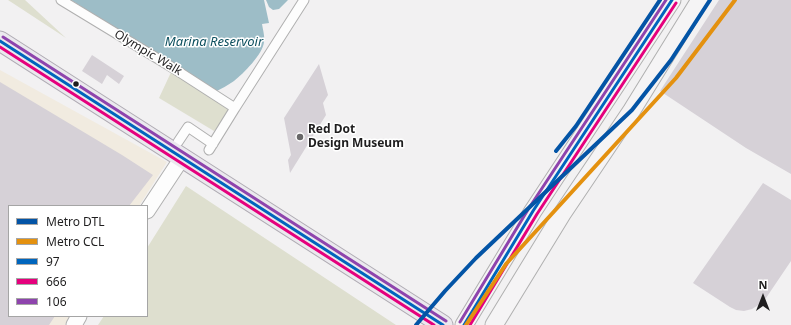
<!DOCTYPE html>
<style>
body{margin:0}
#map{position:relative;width:791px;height:325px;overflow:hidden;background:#f2f1f2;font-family:"Noto Sans",sans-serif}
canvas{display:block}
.legend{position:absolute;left:8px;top:205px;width:140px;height:112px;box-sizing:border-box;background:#fff;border:1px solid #a5a5a5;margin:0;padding:5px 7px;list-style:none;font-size:12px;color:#1f1e1f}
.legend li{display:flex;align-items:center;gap:8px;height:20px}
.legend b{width:20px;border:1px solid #a5a5a5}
.north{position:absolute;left:743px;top:277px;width:40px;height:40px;-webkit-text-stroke:3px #fff;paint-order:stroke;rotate:0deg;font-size:11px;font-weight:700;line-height:16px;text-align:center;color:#1f1e1f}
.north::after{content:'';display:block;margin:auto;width:14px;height:18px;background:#1f1e1f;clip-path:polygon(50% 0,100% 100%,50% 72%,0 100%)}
</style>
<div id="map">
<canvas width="791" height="325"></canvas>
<ul class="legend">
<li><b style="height:5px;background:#0354a6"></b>Metro DTL</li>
<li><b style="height:5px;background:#e4910f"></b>Metro CCL</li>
<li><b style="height:5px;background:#0065bd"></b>97</li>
<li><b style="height:5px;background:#e5007d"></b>666</li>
<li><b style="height:5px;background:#8e44ad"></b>106</li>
</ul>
<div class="north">N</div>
</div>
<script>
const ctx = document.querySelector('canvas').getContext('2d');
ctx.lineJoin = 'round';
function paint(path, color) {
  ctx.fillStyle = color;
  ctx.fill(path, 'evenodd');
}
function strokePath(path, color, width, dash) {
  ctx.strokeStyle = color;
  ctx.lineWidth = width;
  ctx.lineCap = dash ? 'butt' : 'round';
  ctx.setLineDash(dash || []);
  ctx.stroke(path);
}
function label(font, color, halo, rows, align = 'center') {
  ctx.font = font + ' "Noto Sans",sans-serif';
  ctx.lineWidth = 3;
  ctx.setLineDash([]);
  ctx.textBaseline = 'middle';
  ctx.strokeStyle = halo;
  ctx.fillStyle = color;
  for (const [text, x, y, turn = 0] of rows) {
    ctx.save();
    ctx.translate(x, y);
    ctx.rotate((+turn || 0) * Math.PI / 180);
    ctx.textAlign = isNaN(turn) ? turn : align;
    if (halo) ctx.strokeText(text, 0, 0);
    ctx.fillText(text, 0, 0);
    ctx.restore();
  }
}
const commercial = new Path2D(`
 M 0,70 L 167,162 L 139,206 L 9,206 L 9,316 L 70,316 L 65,325 L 0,325 Z`);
const green = new Path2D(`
 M 8,0 L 25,0 L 66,38 Z
 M 173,68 L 235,108 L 214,131 L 159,98 Z
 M 186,186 L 396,325 L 98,325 L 104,316 L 147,316 L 147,248 Z`);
const water = new Path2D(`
 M 71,0 L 264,0 L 269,23 L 262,24 C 263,30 265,37 264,42 C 263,54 243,74 234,81 C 228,85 221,89 215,92 Z
 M 266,0 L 288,0 L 279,9 L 273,10 L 269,7 Z`);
const building = new Path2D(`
 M 719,0 L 791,0 L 791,174 L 746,148 L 660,91 Z
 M 92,55 L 124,76 L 119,84 L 107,75 L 102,84 L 82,71 Z
 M 319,64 L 328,95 L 323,103 L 326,115 L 290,173 L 288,160 L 291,155 L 284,118 Z
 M 0,82 L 122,155 L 153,175 L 129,206 L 9,206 L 9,316 L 55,316 L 49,325 L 0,325 Z
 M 763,183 L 791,200 L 791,261 L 766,298 L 760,304 L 752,309 L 744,311 L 736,310 L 730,307 L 693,283 Z`);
const pedestrian = new Path2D(`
 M 61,0 L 173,68 L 235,108 L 304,0
 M 178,142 L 188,127 L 213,144
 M 209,150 L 235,108`);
const tertiary = new Path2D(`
 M 147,211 L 182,158
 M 74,325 L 79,316`);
const secondary = new Path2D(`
 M 464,325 L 533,211 L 672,0
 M 494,325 L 562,214 L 632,110 L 700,0`);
const primary = new Path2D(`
 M 0,41 L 443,325`);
const bus1 = new Path2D(`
 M 0,41 L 443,325
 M 464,325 L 533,211 L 672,0`);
const bus2 = new Path2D(`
 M 0,47 L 434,325
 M 470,325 L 537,214 L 676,3`);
const bus3 = new Path2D(`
 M 3,37 L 446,321
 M 460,322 L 529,208 L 666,0`);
const metro1 = new Path2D(`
 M 556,151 L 576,126 L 660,0
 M 416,325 L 445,291 L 476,258 L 632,110 L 671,60 L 710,0`);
const metro2 = new Path2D(`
 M 466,325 L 506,264 L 676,78 L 735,0`);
const markers = [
 [76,84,3.5,"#1f1e1f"],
 [300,137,4,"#696869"]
];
const streetNames = [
 ["Olympic Walk",148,53,31]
];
const poiNames = [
 ["Red Dot",308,130],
 ["Design Museum",308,144]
];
const waterNames = [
 ["Marina Reservoir",214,42]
];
paint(commercial, '#f1ebe0');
paint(green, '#dedfcf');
paint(water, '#9dbdc7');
paint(building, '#d6d1d7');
strokePath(pedestrian, '#b0b0b0', 11);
strokePath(tertiary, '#b0b0b0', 17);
strokePath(secondary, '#b0b0b0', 19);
strokePath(primary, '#afabb3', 21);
strokePath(pedestrian, '#fdfdfd', 9);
strokePath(tertiary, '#fdfdfd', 15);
strokePath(secondary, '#f5f4f5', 17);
strokePath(primary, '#ebe9ee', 19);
strokePath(bus1, '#0065bd', 3);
strokePath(bus2, '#e5007d', 3);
strokePath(bus3, '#8e44ad', 3);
strokePath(metro1, '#0354a6', 4);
strokePath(metro2, '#e4910f', 4);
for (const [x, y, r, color] of markers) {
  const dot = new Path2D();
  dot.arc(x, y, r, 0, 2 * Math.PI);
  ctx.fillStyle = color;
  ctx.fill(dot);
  strokePath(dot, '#fff', 1.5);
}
label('12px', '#1f1e1f', '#fff', streetNames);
label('bold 12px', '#1f1e1f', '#fff', poiNames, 'left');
label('italic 13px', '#0d505f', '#fff', waterNames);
</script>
